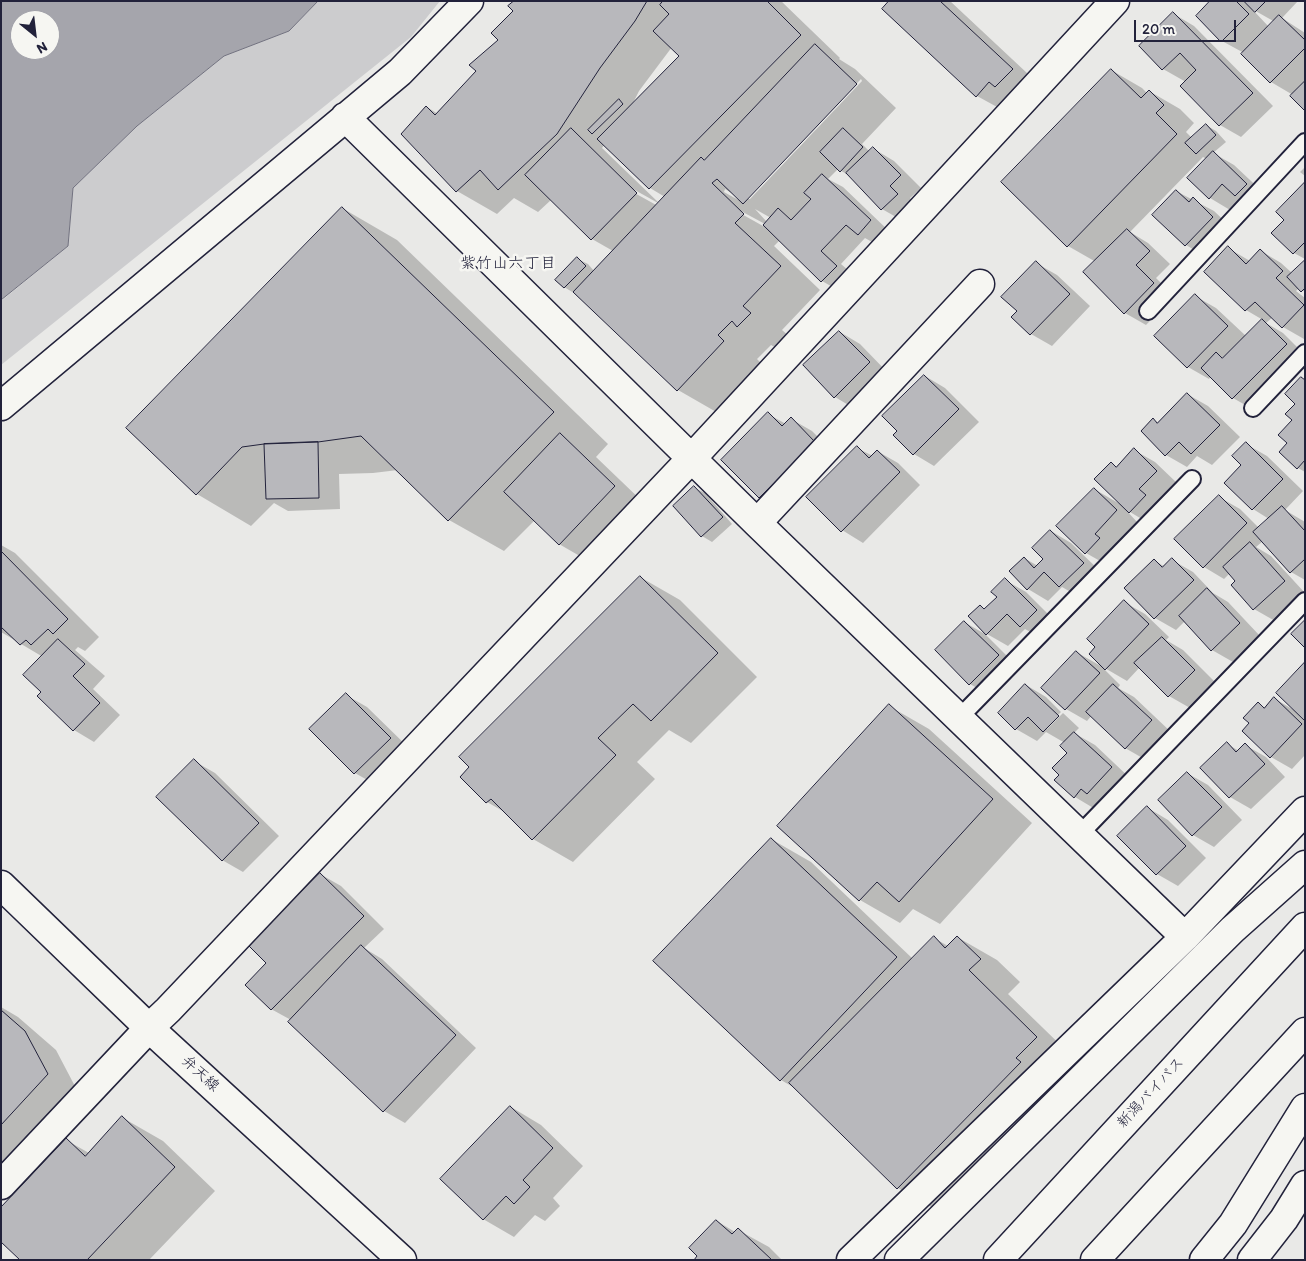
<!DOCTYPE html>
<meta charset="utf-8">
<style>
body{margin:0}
#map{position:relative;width:1306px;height:1261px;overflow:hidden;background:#e9e9e7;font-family:Itim,sans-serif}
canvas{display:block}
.frame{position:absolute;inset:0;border:2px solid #22223b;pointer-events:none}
.north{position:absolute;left:10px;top:10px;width:50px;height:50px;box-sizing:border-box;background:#f6f6f2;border:1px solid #a1a1a9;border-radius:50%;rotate:151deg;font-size:14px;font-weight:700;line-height:20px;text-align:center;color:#22223b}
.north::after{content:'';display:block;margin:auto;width:18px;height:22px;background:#22223b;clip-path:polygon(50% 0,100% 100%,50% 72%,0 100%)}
.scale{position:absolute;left:1134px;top:20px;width:102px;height:22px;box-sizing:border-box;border:2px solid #22223b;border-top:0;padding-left:6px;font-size:15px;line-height:18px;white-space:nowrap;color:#22223b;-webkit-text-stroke:4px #f6f6f2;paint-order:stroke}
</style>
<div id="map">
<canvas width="1306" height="1261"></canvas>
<div class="frame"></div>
<div class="north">N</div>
<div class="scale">20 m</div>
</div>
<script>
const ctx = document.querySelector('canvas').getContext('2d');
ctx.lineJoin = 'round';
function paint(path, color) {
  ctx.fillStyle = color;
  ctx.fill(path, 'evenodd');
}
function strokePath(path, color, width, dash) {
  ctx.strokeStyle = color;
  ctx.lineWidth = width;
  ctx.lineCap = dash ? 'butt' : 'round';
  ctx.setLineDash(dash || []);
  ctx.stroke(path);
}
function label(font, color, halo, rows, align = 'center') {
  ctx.font = font + ' Itim,"Klee One",sans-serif';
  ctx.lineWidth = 5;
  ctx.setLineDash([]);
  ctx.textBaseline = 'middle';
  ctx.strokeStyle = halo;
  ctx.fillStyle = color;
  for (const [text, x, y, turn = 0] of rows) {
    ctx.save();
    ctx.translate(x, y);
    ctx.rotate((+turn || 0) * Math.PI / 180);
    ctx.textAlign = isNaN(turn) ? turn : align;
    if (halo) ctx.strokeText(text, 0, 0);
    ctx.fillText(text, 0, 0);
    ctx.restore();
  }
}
const green = new Path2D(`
 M 318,1 L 440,1 L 411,37 L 1,365 L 1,301 L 68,246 L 73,188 L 137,126 L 224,56 L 289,31 Z`);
const water = new Path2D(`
 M 1,1 L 318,1 L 289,31 L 224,56 L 137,126 L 73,188 L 68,246 L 1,300 ZM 20,20 L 50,20 L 50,50 L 20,50 Z`);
const shadow = new Path2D(`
 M 516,1 L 781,1 L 840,58 L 839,59 L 855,69 L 896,108 L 862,144 L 870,152 L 874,149 L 894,161 L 921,188 L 910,198 L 918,207 L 903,221 L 882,209 L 850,176 L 838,169 L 828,179 L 843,187 L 891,233 L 879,246 L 865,238 L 841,264 L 857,278 L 843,293 L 822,281 L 780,240 L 774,246 L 820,290 L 782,330 L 790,337 L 778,349 L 771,345 L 757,359 L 763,365 L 718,413 L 678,390 L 574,293 L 564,287 L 578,259 L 588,264 L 594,271 L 613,251 L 592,239 L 551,200 L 538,212 L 514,198 L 497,214 L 457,191 L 427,107 L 438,114 L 478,71 L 500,40 L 515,11 ZM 672,47 L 681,56 L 632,105 L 639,91 ZM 861,79 L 862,81 L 750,199 L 746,199 ZM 605,144 L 650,188 L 665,197 L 659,203 L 602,148 ZM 633,189 L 658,203 L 658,206 L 631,191 ZM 725,189 L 738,197 L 742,202 L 724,192 ZM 755,209 L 771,218 L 767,222 ZM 739,210 L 765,224 L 763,226 L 738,212 Z
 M 890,1 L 950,1 L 1043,88 L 1008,113 L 977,96 Z
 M 1212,1 L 1298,1 L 1282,18 L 1305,33 L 1305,109 L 1293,95 L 1271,82 L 1244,53 L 1222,41 ZM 1252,9 L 1275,22 L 1269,27 Z
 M 1174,14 L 1194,26 L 1273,106 L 1241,137 L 1220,125 L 1186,82 L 1163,69 Z
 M 1111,70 L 1142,88 L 1147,93 L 1149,91 L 1180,109 L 1194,123 L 1186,132 L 1192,138 L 1206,125 L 1216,131 L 1226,142 L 1213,153 L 1234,165 L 1267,196 L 1257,207 L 1241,198 L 1230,210 L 1210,198 L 1207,159 L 1203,157 L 1130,232 L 1148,243 L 1170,264 L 1156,278 L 1174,296 L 1146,325 L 1125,313 L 1096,262 L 1068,246 Z
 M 1305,167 L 1305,176 L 1300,172 Z
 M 1305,184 L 1305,259 L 1294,253 L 1286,220 Z
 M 1176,191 L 1214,211 L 1233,229 L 1206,257 L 1186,245 Z
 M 342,208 L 397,240 L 608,444 L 596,457 L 645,504 L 590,562 L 559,544 L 535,520 L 504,551 L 449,520 L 398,470 L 373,473 L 339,474 L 340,509 L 288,511 L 274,503 L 251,526 L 197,494 Z
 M 1228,248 L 1250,261 L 1261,251 L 1281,263 L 1292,273 L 1305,262 L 1305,292 L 1299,288 L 1296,291 L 1305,298 L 1305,338 L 1304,339 L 1283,327 L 1273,317 L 1266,323 L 1283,333 L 1305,355 L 1254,410 L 1233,398 L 1211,376 L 1209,379 L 1188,367 L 1195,296 L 1216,308 L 1246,336 L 1263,320 L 1246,310 L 1206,272 Z
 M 1036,263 L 1057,275 L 1090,306 L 1052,346 L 1031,334 L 1013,317 L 1018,311 Z
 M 840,332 L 860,344 L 890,375 L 855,409 L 835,397 Z
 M 925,376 L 945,388 L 979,422 L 934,466 L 914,454 Z
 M 1305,380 L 1305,472 L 1298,468 L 1289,443 L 1297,404 Z
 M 1187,394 L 1208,406 L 1240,437 L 1212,465 L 1197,456 L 1187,467 L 1166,455 L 1154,420 L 1159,423 Z
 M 768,414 L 786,424 L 791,419 L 812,431 L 835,454 L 781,509 L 760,497 Z
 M 1246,444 L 1267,456 L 1303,491 L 1285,510 L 1305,522 L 1305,580 L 1291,572 L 1263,541 L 1256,547 L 1271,556 L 1305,593 L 1275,621 L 1254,609 L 1237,581 L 1230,573 L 1224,579 L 1204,567 L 1219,497 L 1240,509 L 1259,528 L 1269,519 L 1253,509 L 1226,483 L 1243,465 Z
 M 857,448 L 873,456 L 877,451 L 898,463 L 920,485 L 863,543 L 842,530 Z
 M 1134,450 L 1155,462 L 1177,483 L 1150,524 L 1125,509 L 1138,523 L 1115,546 L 1120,551 L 1107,565 L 1086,553 L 1094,489 L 1120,504 L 1111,464 L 1117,467 Z
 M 695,488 L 705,493 L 732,524 L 712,542 L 702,536 Z
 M 1051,531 L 1071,543 L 1104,575 L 1081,598 L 1062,587 L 1048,601 L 1028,589 L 1024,558 L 1038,566 L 1045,559 Z
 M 1,545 L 15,553 L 99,637 L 85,651 L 78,647 L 75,650 L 105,676 L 93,689 L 120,715 L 94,742 L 74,730 L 43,692 L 43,657 L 1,632 Z
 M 1154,560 L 1165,567 L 1172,560 L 1193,572 L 1213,593 L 1228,602 L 1260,636 L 1233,662 L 1212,650 L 1185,621 L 1176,630 L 1155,618 Z
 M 640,577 L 680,600 L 757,677 L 691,743 L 669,730 L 637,762 L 655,779 L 573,862 L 533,839 L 508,814 L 487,802 L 461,777 Z
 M 1005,580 L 1026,592 L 1057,623 L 1041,638 L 1025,629 L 1008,646 L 987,634 L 985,610 L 999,597 Z
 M 1124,602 L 1145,614 L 1169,637 L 1166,640 L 1183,650 L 1215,682 L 1190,708 L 1169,696 L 1140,667 L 1127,681 L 1103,667 Z
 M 964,622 L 985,634 L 1019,668 L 991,696 L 970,684 L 936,650 Z
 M 1076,652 L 1101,666 L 1120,685 L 1118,688 L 1134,697 L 1172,733 L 1146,760 L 1125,748 L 1092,715 L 1087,721 L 1066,709 Z
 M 1305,664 L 1305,755 L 1292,769 L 1271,757 L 1243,731 L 1251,723 L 1258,704 L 1266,708 L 1275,699 L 1294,710 Z
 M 1026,685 L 1046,697 L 1061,712 L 1044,729 L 1047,729 L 1063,713 L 1079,728 L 1074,733 L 1095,745 L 1132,780 L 1095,809 L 1075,797 L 1068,752 L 1065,743 L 1046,732 L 1037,741 L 1016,729 Z
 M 346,695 L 367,707 L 411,750 L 376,785 L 355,773 L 311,729 Z
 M 889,706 L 929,729 L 1032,823 L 940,924 L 913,909 L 900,923 L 860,900 Z
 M 1227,744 L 1239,751 L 1245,745 L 1266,757 L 1285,777 L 1251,809 L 1230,797 L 1202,768 Z
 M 194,761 L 215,773 L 279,836 L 243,872 L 222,860 Z
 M 1187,773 L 1208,785 L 1242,820 L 1214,847 L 1193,835 Z
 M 1148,808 L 1168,820 L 1206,858 L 1178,886 L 1157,874 L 1119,836 Z
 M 771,839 L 811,862 L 913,959 L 934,938 L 948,946 L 957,937 L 997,960 L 1020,982 L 1008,994 L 1076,1060 L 1055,1082 L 1060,1086 L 938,1211 L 898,1188 L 798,1090 L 781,1080 Z
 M 320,874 L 341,886 L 384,929 L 364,948 L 382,959 L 476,1048 L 405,1123 L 384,1111 L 289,1022 L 291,1020 L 271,1009 L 267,963 Z
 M 1,1007 L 18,1017 L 56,1050 L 78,1092 L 1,1176 Z
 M 511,1107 L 541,1125 L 583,1166 L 553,1198 L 560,1206 L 545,1221 L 535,1215 L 514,1237 L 483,1219 Z
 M 123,1118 L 163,1141 L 215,1191 L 149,1260 L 22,1260 L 66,1140 L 89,1153 Z
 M 717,1221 L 735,1232 L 738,1230 L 769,1247 L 782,1260 L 696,1260 Z`);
const building = new Path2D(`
 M 514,1 L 647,1 L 635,21 L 600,68 L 557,134 L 498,190 L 480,170 L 456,192 L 401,134 L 426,106 L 435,115 L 476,71 L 469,65 L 498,40 L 491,33 L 513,11 L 508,6 Z
 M 663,1 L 767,1 L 801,35 L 649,189 L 597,139 L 679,56 L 653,31 L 669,14 L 660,5 Z
 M 889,1 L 940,1 L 1013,69 L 995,87 L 989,82 L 976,97 L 882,9 Z
 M 1210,1 L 1236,1 L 1249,14 L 1221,42 L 1196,16 Z
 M 1244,1 L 1266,1 L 1255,12 Z
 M 1173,12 L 1253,93 L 1219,126 L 1180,86 L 1196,70 L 1180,53 L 1162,70 L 1139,46 Z
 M 1279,15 L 1305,40 L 1305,48 L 1270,83 L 1241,54 Z
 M 815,44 L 857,84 L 743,204 L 717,179 L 712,183 L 744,214 L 735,223 L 781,266 L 743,306 L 751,313 L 737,327 L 732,321 L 718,335 L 724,341 L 677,391 L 573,292 L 701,157 L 704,160 Z
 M 1111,69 L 1141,98 L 1149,90 L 1164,105 L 1156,113 L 1177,134 L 1067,247 L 1001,182 Z
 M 1305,81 L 1305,111 L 1290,96 Z
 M 619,99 L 623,104 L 592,134 L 588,130 Z
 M 1206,124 L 1216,135 L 1196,154 L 1185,143 Z
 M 571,128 L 637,193 L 591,240 L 525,175 Z
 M 843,128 L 863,147 L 840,172 L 820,152 Z
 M 873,147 L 901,175 L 890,186 L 898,194 L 881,210 L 846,173 Z
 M 1213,151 L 1247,184 L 1235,196 L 1222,184 L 1209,199 L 1187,178 Z
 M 822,174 L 871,220 L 858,235 L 846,225 L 821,251 L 837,266 L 821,282 L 763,225 L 778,208 L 791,220 L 811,199 L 804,193 Z
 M 1305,182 L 1305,242 L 1293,254 L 1271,233 L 1284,220 L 1276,212 Z
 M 1176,190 L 1189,202 L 1193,197 L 1213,217 L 1185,246 L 1152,215 Z
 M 342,207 L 554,412 L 448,521 L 361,436 L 318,442 L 264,444 L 242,447 L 196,495 L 126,428 Z
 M 1127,229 L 1150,251 L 1136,265 L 1154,283 L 1124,314 L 1083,272 Z
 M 1228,246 L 1246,264 L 1260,249 L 1283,271 L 1276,278 L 1304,305 L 1282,328 L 1255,302 L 1245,311 L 1204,272 Z
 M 577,257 L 586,266 L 564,288 L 555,280 Z
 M 1305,260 L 1305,288 L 1301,292 L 1287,277 Z
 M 1036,261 L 1070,294 L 1030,335 L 1011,317 L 1017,311 L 1001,297 Z
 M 1195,294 L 1228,326 L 1187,368 L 1154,336 Z
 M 1262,319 L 1287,344 L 1232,399 L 1201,368 L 1216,352 L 1222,358 Z
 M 839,331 L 870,362 L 834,398 L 803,365 Z
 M 924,375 L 959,409 L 913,455 L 893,435 L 897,431 L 882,416 Z
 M 1301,377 L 1305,380 L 1305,460 L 1297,469 L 1279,452 L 1287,443 L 1278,435 L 1292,420 L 1285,414 L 1295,404 L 1285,394 Z
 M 1187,393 L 1220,425 L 1191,454 L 1179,442 L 1165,456 L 1141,431 L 1153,418 L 1157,423 Z
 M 768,412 L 782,426 L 791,417 L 815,442 L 759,498 L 721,460 Z
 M 560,433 L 615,486 L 559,545 L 504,492 Z
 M 318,442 L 319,498 L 266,499 L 264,444 Z
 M 1246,442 L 1283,479 L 1252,510 L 1224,483 L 1241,465 L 1232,456 Z
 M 857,446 L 869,458 L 877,450 L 900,472 L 841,532 L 806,497 Z
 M 1134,448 L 1157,471 L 1139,489 L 1146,495 L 1129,513 L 1094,479 L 1111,462 L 1116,467 Z
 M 694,486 L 723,517 L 701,537 L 673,506 Z
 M 1094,488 L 1117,510 L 1095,534 L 1100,538 L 1085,554 L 1056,526 Z
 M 1219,495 L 1247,523 L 1203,568 L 1174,539 Z
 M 1282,506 L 1305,531 L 1305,559 L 1290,573 L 1253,532 Z
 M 1050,530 L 1084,563 L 1059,587 L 1044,572 L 1027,590 L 1009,571 L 1024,557 L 1034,568 L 1043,559 L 1032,548 Z
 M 1250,542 L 1285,581 L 1253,610 L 1231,585 L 1235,581 L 1223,567 Z
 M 1,551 L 68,619 L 53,634 L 48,629 L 31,645 L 26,640 L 20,645 L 1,627 Z
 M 1172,558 L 1194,580 L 1154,619 L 1124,588 L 1154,559 L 1162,567 Z
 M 640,576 L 718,653 L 651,721 L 633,704 L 598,738 L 616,755 L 532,840 L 491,799 L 486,803 L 460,777 L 469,767 L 459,757 Z
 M 1005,578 L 1037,610 L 1020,627 L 1007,614 L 986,635 L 968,616 L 980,605 L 984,609 L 997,597 L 991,592 Z
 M 1207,588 L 1240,623 L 1211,651 L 1179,616 Z
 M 1124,600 L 1149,624 L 1105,670 L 1089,654 L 1095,647 L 1087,639 Z
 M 1305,620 L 1305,648 L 1291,634 Z
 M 964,621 L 999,655 L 969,685 L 935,650 Z
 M 1162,637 L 1195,670 L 1168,697 L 1134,663 Z
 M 58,639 L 85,664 L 73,676 L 100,703 L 73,731 L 37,696 L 41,692 L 23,675 Z
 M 1076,651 L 1100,673 L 1065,710 L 1041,688 Z
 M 1305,662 L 1305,721 L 1276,693 Z
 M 1025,684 L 1059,716 L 1043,732 L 1028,717 L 1015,730 L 998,713 Z
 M 1113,684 L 1152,720 L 1125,749 L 1086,712 Z
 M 346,693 L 391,738 L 354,774 L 309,729 Z
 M 1274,697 L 1302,724 L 1270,758 L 1242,731 L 1249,723 L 1243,718 L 1258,702 L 1264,708 Z
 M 889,704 L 993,799 L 899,902 L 877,882 L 859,901 L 777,826 Z
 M 1074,732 L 1112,767 L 1087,794 L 1081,789 L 1074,798 L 1054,780 L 1059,775 L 1052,768 L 1067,753 L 1060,746 Z
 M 1227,742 L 1236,752 L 1245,743 L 1265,764 L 1229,798 L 1200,768 Z
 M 194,759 L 259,823 L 222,861 L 156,797 Z
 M 1187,772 L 1222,807 L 1192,836 L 1158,800 Z
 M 1147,806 L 1186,846 L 1156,875 L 1117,836 Z
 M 771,838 L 897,957 L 780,1081 L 653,961 Z
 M 320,873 L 364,916 L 271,1010 L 245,985 L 266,963 L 248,945 Z
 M 934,936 L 945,948 L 957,936 L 981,959 L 969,970 L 1037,1037 L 1016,1058 L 1021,1062 L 897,1189 L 789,1083 Z
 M 361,945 L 456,1035 L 383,1112 L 288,1022 Z
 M 1,1010 L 25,1031 L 48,1074 L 1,1125 Z
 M 510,1106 L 553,1148 L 523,1180 L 530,1187 L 514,1204 L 506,1196 L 483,1220 L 440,1179 Z
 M 122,1116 L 175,1167 L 87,1260 L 20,1260 L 1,1242 L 1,1207 L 66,1138 L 85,1156 Z
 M 716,1220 L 732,1234 L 738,1228 L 772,1260 L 694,1260 L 697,1256 L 689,1248 Z`);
const service = new Path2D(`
 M 1148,311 L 1305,142
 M 1253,408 L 1305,353
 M 959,718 L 1192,479
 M 1079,835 L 1305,601`);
const minor = new Path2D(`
 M 345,117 L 757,523 L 1185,937
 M 1,406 L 400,72 L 469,1
 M 757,523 L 980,284
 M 1,1185 L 149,1028 L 168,1010 L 691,459 L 1115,1
 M 851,1260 L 1185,937 L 1305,811
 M 1252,1260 L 1284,1219 L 1305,1185`);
const tertiary = new Path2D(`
 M 1,885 L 149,1028 L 402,1260`);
const trunk = new Path2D(`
 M 899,1260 L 1232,930 L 1305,865
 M 998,1260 L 1305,927
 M 1095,1260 L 1305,1032
 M 1204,1260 L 1233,1224 L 1305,1108`);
const streetNames = [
 ["弁天線",200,1074,43],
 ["新潟バイパス",1151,1093,-47]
];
const neighbourhoodNames = [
 ["紫竹山六丁目",508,264]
];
paint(green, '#ccccce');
paint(water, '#a5a5ac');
strokePath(water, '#71717f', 1);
paint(shadow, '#0003');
paint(building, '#b8b8bc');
strokePath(building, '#22223b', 1);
strokePath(service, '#22223b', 20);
strokePath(minor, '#22223b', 31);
strokePath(tertiary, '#22223b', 31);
strokePath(trunk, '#22223b', 31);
strokePath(service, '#f6f6f2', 16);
strokePath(minor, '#f6f6f2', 28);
strokePath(tertiary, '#f6f6f2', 28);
strokePath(trunk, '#f6f6f2', 28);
label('15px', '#22223b', '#f6f6f2', streetNames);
label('16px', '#22223b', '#f6f6f2', neighbourhoodNames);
</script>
